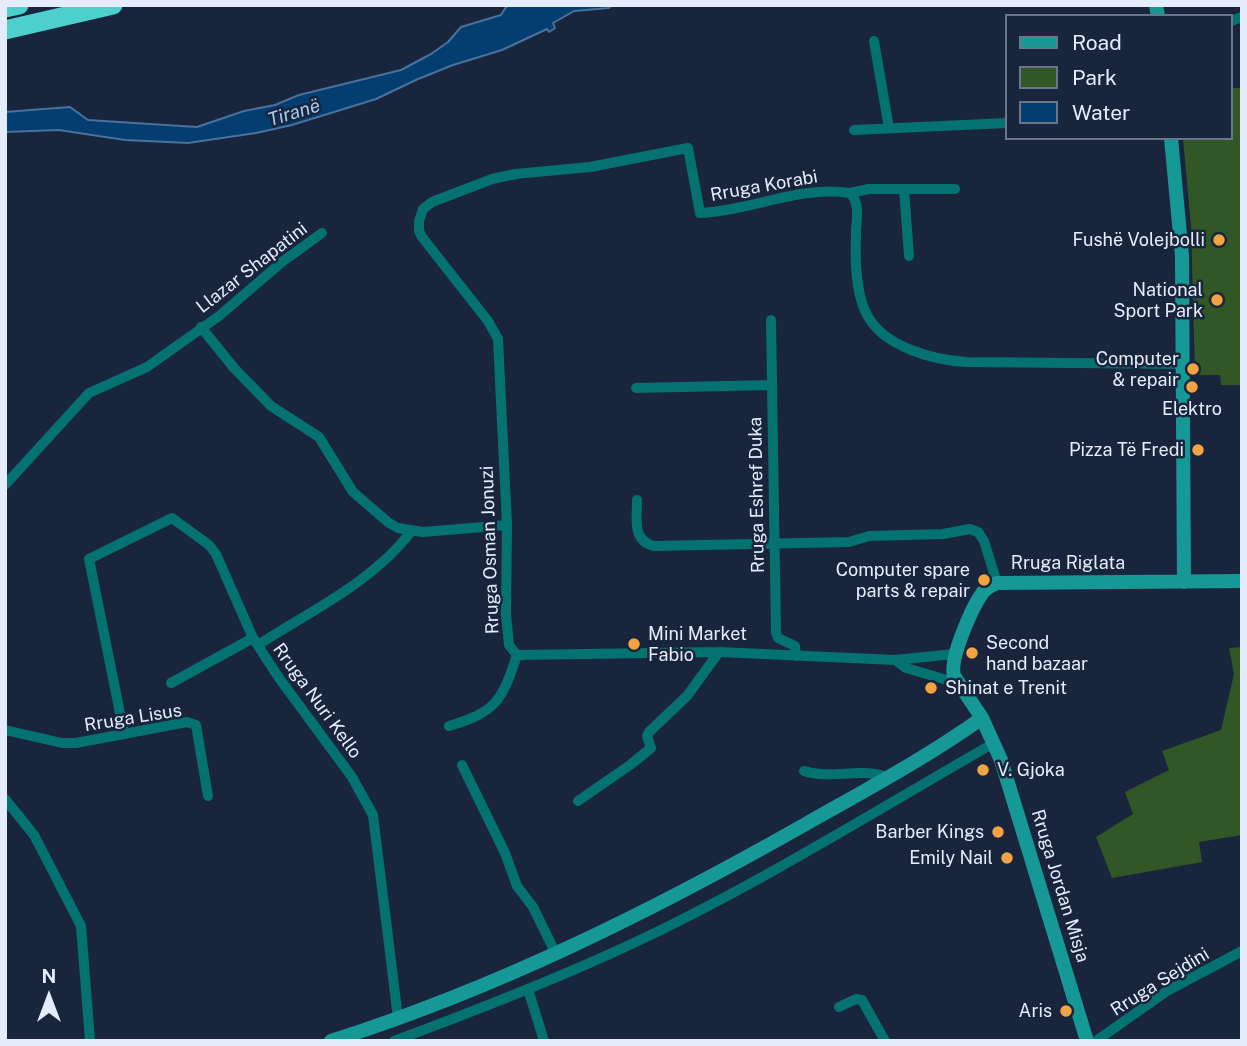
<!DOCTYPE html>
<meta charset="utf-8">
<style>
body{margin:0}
#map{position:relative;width:1247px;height:1046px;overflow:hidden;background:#19253c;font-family:"Public Sans",sans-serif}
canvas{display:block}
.frame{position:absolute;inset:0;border:7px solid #e5edfd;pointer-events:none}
.legend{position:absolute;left:1005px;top:14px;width:228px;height:126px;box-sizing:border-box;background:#19253c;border:2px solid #6b7589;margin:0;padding:9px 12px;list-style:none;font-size:21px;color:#e5edfd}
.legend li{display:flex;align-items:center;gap:14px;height:35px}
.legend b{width:35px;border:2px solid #6b7589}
.north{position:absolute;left:14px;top:962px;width:70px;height:70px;-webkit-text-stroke:5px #19253c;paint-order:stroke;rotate:0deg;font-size:19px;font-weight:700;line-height:28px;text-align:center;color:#e5edfd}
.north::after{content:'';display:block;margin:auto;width:24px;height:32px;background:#e5edfd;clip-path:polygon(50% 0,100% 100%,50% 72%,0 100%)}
</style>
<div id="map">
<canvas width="1247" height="1046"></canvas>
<div class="frame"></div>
<ul class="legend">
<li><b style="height:9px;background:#169996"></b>Road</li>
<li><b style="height:19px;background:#305725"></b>Park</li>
<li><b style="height:19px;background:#043e71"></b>Water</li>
</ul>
<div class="north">N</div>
</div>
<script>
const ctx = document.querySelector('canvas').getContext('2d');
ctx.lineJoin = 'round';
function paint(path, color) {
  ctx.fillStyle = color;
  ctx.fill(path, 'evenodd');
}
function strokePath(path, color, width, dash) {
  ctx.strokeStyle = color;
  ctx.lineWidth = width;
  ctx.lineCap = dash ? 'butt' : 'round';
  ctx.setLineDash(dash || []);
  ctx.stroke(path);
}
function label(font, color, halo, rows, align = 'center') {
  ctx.font = font + ' "Public Sans",sans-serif';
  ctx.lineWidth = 5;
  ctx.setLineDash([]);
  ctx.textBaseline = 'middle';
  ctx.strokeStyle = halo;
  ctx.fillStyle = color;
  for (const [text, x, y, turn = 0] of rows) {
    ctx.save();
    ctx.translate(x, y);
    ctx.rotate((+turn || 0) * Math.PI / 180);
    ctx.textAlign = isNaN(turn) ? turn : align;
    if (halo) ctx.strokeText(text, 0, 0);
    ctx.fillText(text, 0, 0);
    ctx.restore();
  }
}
const green = new Path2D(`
 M 1231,88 L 1242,88 L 1242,385 L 1221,385 L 1220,375 L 1195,375 L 1191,226 L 1183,138 L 1231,138 Z
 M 1242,647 L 1242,835 L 1199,842 L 1202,862 L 1112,878 L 1096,837 L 1133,814 L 1125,792 L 1169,770 L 1162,751 L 1221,730 L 1234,674 L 1229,648 Z`);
const water = new Path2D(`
 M 510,5 L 612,5 L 609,8 L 574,11 L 553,23 L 555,28 L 549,32 L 547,29 L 502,50 L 453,65 L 418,79 L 376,99 L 292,125 L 256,133 L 188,143 L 125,140 L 59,130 L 5,132 L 5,112 L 70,107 L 88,120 L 197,127 L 244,111 L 275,105 L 299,95 L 401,70 L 431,54 L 448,42 L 461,27 L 501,15 L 506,7 Z`);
const street = new Path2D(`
 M 1231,21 L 1242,17
 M 874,41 L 889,128
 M 854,130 L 1007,123
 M 904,189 L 909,256
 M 850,193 L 869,189 L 955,189
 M 771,320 L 776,633 L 778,638 L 795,646 L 796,656
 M 201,327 L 234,368 L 271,406 L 319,437 L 353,492 L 389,523 L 398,528 L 423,532 L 507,525
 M 636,388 L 771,385
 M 5,485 L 89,393 L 147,367 L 219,316 L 282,262 L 322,233
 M 637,500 C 637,519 632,541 654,546 L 849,542 L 869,536 L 943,534 L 970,529 L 978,532 L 984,541 L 997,583
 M 258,645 C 312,610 371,583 411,532
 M 954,654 L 895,660 L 719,652 L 517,655 L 509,645 L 506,614 L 507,525 L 498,339 L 488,321 L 422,237 L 419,231 L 419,221 L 423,209 L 432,202 L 492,179 L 515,174 L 590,167 L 688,148 L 700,213 C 750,211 800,185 850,193 C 861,204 856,219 856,234 C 855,259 855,292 867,315 C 884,347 933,360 966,362 L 1182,364
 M 895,660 L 906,668 L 957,683
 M 171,683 L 253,638
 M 449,726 C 496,712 502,701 517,655
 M 5,730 L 62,743 L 76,743 L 187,722 L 196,725 L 208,796
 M 124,733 L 89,559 L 172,518 L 209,545 L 216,554 L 253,638 L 279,678 L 352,777 L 373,815 L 398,1018
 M 462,765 L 505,853 L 517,886 L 533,907 L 556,954
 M 804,771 C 831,780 859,767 886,777
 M 5,799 L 34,835 L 81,926 L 90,1041
 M 578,801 L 630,765 L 651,748 L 647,736 L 649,732 L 687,696 L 719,652
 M 528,989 L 544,1041
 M 839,1007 L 856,999 L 862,1000 L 885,1041
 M 394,1041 C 477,1010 560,978 640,940 C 762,882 877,810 994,743
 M 1096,1041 L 1167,991 L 1242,951`);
const secondary = new Path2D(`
 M 1156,5 L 1158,16
 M 1171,138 L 1182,256 L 1184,582
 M 331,1041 C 498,988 652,911 804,825 C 864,791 926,758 982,718
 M 1087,1041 L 1001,760 L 982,718 L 954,676 C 949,659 972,607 983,592 C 987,588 991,585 997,583 L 1242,581`);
const highway = new Path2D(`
 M 5,8 L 19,5
 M 5,30 L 113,5`);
const markers = [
 [1219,240,7,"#f3a442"],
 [1217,300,7,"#f3a442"],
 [1193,369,7,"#f3a442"],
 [1192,387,7,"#f3a442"],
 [1198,450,7,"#f3a442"],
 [984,580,7,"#f3a442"],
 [634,644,7,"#f3a442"],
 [972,653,7,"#f3a442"],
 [931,688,7,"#f3a442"],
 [983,770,7,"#f3a442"],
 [998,832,7,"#f3a442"],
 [1007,858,7,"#f3a442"],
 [1066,1011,7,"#f3a442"]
];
const streetNames = [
 ["Rruga Korabi",764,186,-10],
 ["Llazar Shapatini",252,268,-38],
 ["Rruga Eshref Duka",757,495,-91],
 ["Rruga Osman Jonuzi",490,550,-92],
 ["Rruga Riglata",1068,563],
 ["Rruga Nuri Kello",317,701,54],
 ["Rruga Lisus",133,718,-9],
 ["Rruga Jordan Misja",1060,886,73],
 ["Rruga Sejdini",1160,982,-32]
];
const poiNames = [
 ["Fushë Volejbolli",1205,240],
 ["National",1203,290],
 ["Sport Park",1203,311],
 ["Computer",1179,359],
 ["& repair",1179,380],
 ["Elektro",1192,409,"center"],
 ["Pizza Të Fredi",1184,450],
 ["Computer spare",970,570],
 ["parts & repair",970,591],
 ["Mini Market",648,634,"left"],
 ["Fabio",648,655,"left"],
 ["Second",986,643,"left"],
 ["hand bazaar",986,664,"left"],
 ["Shinat e Trenit",945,688,"left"],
 ["V. Gjoka",997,770,"left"],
 ["Barber Kings",984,832],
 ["Emily Nail",993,858],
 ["Aris",1052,1011]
];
const waterNames = [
 ["Tiranë",294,113,-17]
];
paint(green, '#305725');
paint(water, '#043e71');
strokePath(water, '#48729b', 2);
strokePath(street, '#047270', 10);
strokePath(secondary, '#169996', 14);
strokePath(highway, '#4dd0cd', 19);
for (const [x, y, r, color] of markers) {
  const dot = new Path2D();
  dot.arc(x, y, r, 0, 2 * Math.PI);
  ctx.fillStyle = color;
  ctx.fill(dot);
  strokePath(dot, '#19253c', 2.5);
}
label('18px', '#e5edfd', '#19253c', streetNames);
label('18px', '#e5edfd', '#19253c', poiNames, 'right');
label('italic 19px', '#aaccf1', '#19253c', waterNames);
</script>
